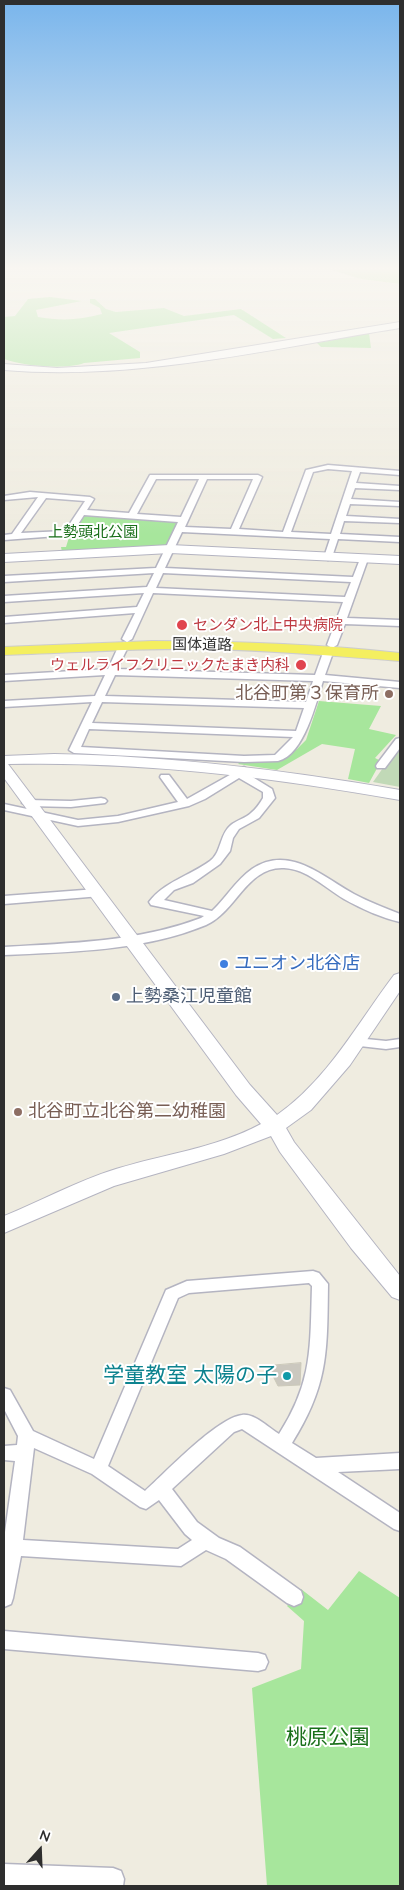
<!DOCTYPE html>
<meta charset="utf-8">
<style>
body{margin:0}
#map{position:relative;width:404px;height:1890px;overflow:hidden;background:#efece0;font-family:Quicksand,sans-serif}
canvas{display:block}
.frame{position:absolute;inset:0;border:5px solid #2e2e2e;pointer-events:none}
.north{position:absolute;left:15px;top:1825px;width:50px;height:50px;-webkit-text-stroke:4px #fff;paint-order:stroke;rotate:20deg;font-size:14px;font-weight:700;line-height:20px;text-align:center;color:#2e2e2e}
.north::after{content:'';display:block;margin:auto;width:18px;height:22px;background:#2e2e2e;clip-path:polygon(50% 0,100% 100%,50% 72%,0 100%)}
</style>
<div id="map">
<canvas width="404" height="1890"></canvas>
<div class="frame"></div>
<div class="north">N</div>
</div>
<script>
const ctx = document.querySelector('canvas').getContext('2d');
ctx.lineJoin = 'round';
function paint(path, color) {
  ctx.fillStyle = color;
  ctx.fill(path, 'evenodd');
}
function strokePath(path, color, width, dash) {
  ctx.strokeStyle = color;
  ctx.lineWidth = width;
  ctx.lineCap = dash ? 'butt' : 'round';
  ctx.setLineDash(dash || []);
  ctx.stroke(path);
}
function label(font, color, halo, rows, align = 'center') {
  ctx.font = font + ' Quicksand,"Noto Sans JP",sans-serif';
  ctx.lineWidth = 4;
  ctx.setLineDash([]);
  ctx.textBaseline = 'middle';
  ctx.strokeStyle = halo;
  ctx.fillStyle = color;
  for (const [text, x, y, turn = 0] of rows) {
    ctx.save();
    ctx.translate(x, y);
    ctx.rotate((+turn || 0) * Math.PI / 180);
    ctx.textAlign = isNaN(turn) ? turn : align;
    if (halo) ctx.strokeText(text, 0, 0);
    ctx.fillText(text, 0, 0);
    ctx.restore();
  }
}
const green = new Path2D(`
 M 50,297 L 82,301 L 36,310 L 38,317 C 61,321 80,320 102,314 L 100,308 L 90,303 L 90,299 L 95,299 L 106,309 L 116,312 L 164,308 L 184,316 L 241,309 L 286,338 L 273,339 L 234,315 L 109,333 L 140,352 L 140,358 L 84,363 C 66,370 22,366 4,359 L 4,317 L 15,316 L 28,299 Z
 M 369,333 L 371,348 L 321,347 L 317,343 Z
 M 84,513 L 181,520 L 169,546 L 62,552 L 61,547 L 66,547 L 70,534 Z
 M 319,701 L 381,706 L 369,729 L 396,735 L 375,758 L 381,761 L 369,783 L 348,779 L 355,749 L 322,744 L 277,770 L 238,764 L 241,761 L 281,761 L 297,749 L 306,740 Z
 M 359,1571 L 400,1598 L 400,1886 L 267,1886 L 252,1688 L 301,1669 L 304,1621 L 287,1606 L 301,1589 L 328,1610 Z`);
const cemetery = new Path2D(`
 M 400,744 L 400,787 L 373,782 Z`);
const pitch = new Path2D(`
 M 333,270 L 400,270 L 400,284 L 361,279 Z`);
const building = new Path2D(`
 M 301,1363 L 300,1385 L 278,1386 L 268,1366 Z`);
const street = new Path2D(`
 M 328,465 L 400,471 L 400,475 L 360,472 L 356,483 L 400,486 L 400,490 L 355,488 L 351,499 L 400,502 L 400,506 L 350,504 L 346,516 L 400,519 L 400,523 L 344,521 L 340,534 L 400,537 L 400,542 L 338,539 L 332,557 L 328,560 L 324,557 L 330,539 L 182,532 L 165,568 L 353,577 L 360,559 L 364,556 L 368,559 L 347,618 L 400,620 L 400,626 L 345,624 L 337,645 L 332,648 L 327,645 L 343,602 L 153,593 L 132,639 L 127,642 L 122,639 L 135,613 L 4,623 L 4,617 L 137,607 L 144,593 L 4,602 L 4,596 L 147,587 L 154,573 L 4,582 L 4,576 L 156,568 L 178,522 L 84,515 L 71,535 L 4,540 L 4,535 L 12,534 L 38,497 L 4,500 L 4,496 L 30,492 L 90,497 L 94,499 L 87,510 L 129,513 L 150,475 L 258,475 L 262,477 L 239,529 L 283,532 L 306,470 ZM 328,469 L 352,471 L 331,534 L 291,532 L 313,472 ZM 156,479 L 199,479 L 181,517 L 137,514 ZM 207,479 L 253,479 L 231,529 L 185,527 ZM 46,498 L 85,501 L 65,531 L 21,533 ZM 163,573 L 351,582 L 345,597 L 156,588 Z
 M 124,642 L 129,645 L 117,669 L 315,675 L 324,650 L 329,647 L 334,650 L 325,675 L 400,682 L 400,688 L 323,681 C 316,703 304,755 278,761 L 244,762 L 74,753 L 69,750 L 92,702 L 4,707 L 4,701 L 95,696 L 105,675 L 4,681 L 4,675 L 108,669 L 119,645 ZM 115,675 L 313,681 L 306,702 L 105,696 ZM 102,702 L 304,708 L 296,731 L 92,723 ZM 89,729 L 293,737 L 275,755 L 244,756 L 81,747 Z
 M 400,738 L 400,748 L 385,768 L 377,768 L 376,766 L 377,764 L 396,739 Z
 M 244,767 L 249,770 L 246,773 L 272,789 L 275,798 L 259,818 L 239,829 L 233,838 L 230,851 L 220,864 L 193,883 L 174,890 L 164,900 L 212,911 C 226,898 236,880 252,869 C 289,844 323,877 354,894 C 369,902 385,908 400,914 L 400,922 C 382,918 360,908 344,899 C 324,887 307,869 284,868 C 247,866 236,912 206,925 C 143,951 71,952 4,955 L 4,947 C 71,943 138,942 201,918 L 204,916 L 151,905 L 149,902 C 164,882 189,876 210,861 C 222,852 219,835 231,825 C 237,820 246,818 251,813 C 256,809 260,803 263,798 L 263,792 L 239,778 L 205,799 L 189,806 L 118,822 L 78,826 L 4,810 L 4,804 L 78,820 L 118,816 L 178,802 L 160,777 L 161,775 L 169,775 L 187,799 Z
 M 101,798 L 105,799 L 107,801 L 105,803 L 71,807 L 28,806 L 22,803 L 28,800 L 71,801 Z
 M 97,889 L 101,890 L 103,893 L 101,896 L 4,904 L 4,896 Z
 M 356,1038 L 386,1041 L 400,1039 L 400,1047 L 386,1049 L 351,1045 L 349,1042 L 351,1039 Z
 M 313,1271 L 319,1273 L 328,1284 C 327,1351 329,1384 292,1443 L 316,1458 L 400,1453 L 400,1469 L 338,1472 L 400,1513 L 400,1531 L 394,1529 L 242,1429 L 234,1432 L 172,1489 L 197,1522 L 219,1538 L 240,1547 L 301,1591 L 303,1597 L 301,1603 L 294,1606 L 287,1603 L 226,1559 L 206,1550 L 181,1566 L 21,1556 L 13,1598 L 11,1604 L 4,1607 L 4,1539 L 15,1461 L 4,1460 L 4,1446 L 17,1445 L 18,1436 L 4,1409 L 4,1388 L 10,1390 L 33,1431 L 94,1459 L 166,1290 L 187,1281 ZM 309,1283 L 312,1286 C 310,1347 313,1381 279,1434 C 269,1428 254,1413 242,1415 C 217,1418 166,1472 145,1491 L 108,1466 L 178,1298 L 189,1293 ZM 34,1448 L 92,1474 L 140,1507 L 146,1509 L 159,1500 L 185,1534 L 192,1540 L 178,1549 L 23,1540 Z
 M 4,1631 L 258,1653 L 265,1655 L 268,1662 L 265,1669 L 258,1671 L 4,1649 Z
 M 4,1864 L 113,1868 L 121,1871 L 124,1879 L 123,1886 L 4,1886 Z`);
const secondary = new Path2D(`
 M 400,322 L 400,328 C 269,349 137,381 4,370 L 4,364 L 57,368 L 146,363 Z
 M 170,545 L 400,556 L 400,564 L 170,553 L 4,562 L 4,554 Z
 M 54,754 C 171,756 285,770 400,790 L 400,800 C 270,777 140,761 8,764 L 250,1085 L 277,1115 C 328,1079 357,1024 394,975 L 400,973 L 400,991 L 350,1065 L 311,1110 L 286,1128 L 294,1142 L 400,1276 L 400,1300 L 392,1297 L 351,1248 L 280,1152 L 271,1136 L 224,1154 L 114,1186 L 4,1233 L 4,1216 C 41,1201 77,1181 116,1169 C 164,1154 217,1148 261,1124 L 236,1095 L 4,778 L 4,756 Z`);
const primary = new Path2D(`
 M 152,641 C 235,641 318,644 400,653 L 400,661 C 334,656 269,650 202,649 C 136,648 70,653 4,655 L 4,647 Z`);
const markers = [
 [182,625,6,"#e0444e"],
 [301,665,6,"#e0444e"],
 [389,694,5,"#8d6e63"],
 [224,964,5,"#3f7fe0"],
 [116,997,5,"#5c6f8a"],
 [18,1112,5,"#8d6e63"],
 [287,1376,5,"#0f9aa8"]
];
const farParknames = [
 ["上勢頭北公園",93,532]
];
const farHealthnames = [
 ["センダン北上中央病院",193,625],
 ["ウェルライフクリニックたまき内科",290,665,"right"]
];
const farStreetnames = [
 ["国体道路",202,645,1]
];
const educationNames = [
 ["北谷町第３保育所",379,694],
 ["北谷町立北谷第二幼稚園",28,1112,"left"]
];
const shopNames = [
 ["ユニオン北谷店",234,964]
];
const serviceNames = [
 ["上勢桑江児童館",126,997]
];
const nearCulturenames = [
 ["学童教室 太陽の子",277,1376]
];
const nearParknames = [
 ["桃原公園",328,1738]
];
paint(green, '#a7e69c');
paint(cemetery, '#c1d9b7');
paint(pitch, '#b8ed98');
paint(building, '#cbc8bf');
strokePath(building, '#cbc8b9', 1);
strokePath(street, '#b4b4c1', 3);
strokePath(secondary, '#b4b4c1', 2);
strokePath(primary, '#cdcdcd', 2);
paint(street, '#fff');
paint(secondary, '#fff');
paint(primary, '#f4ef60');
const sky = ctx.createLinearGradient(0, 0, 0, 535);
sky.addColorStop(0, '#79b5ec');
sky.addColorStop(0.5, '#f8f6f1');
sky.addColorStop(1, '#f8f6f100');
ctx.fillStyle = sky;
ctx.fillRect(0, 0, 404, 535);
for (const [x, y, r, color] of markers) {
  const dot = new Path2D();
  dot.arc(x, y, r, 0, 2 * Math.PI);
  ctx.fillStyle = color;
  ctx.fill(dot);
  strokePath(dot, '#fff', 2);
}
label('15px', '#1a6f1a', '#fff', farParknames);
label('15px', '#be3a42', '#fff', farHealthnames, 'left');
label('15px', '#2e2e2e', '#fff', farStreetnames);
label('18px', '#785e54', '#fff', educationNames, 'right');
label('18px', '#366cbe', '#fff', shopNames, 'left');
label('18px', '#4e5e75', '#fff', serviceNames, 'left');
label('21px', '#0d838f', '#fff', nearCulturenames, 'right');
label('21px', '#1a6f1a', '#fff', nearParknames);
</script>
